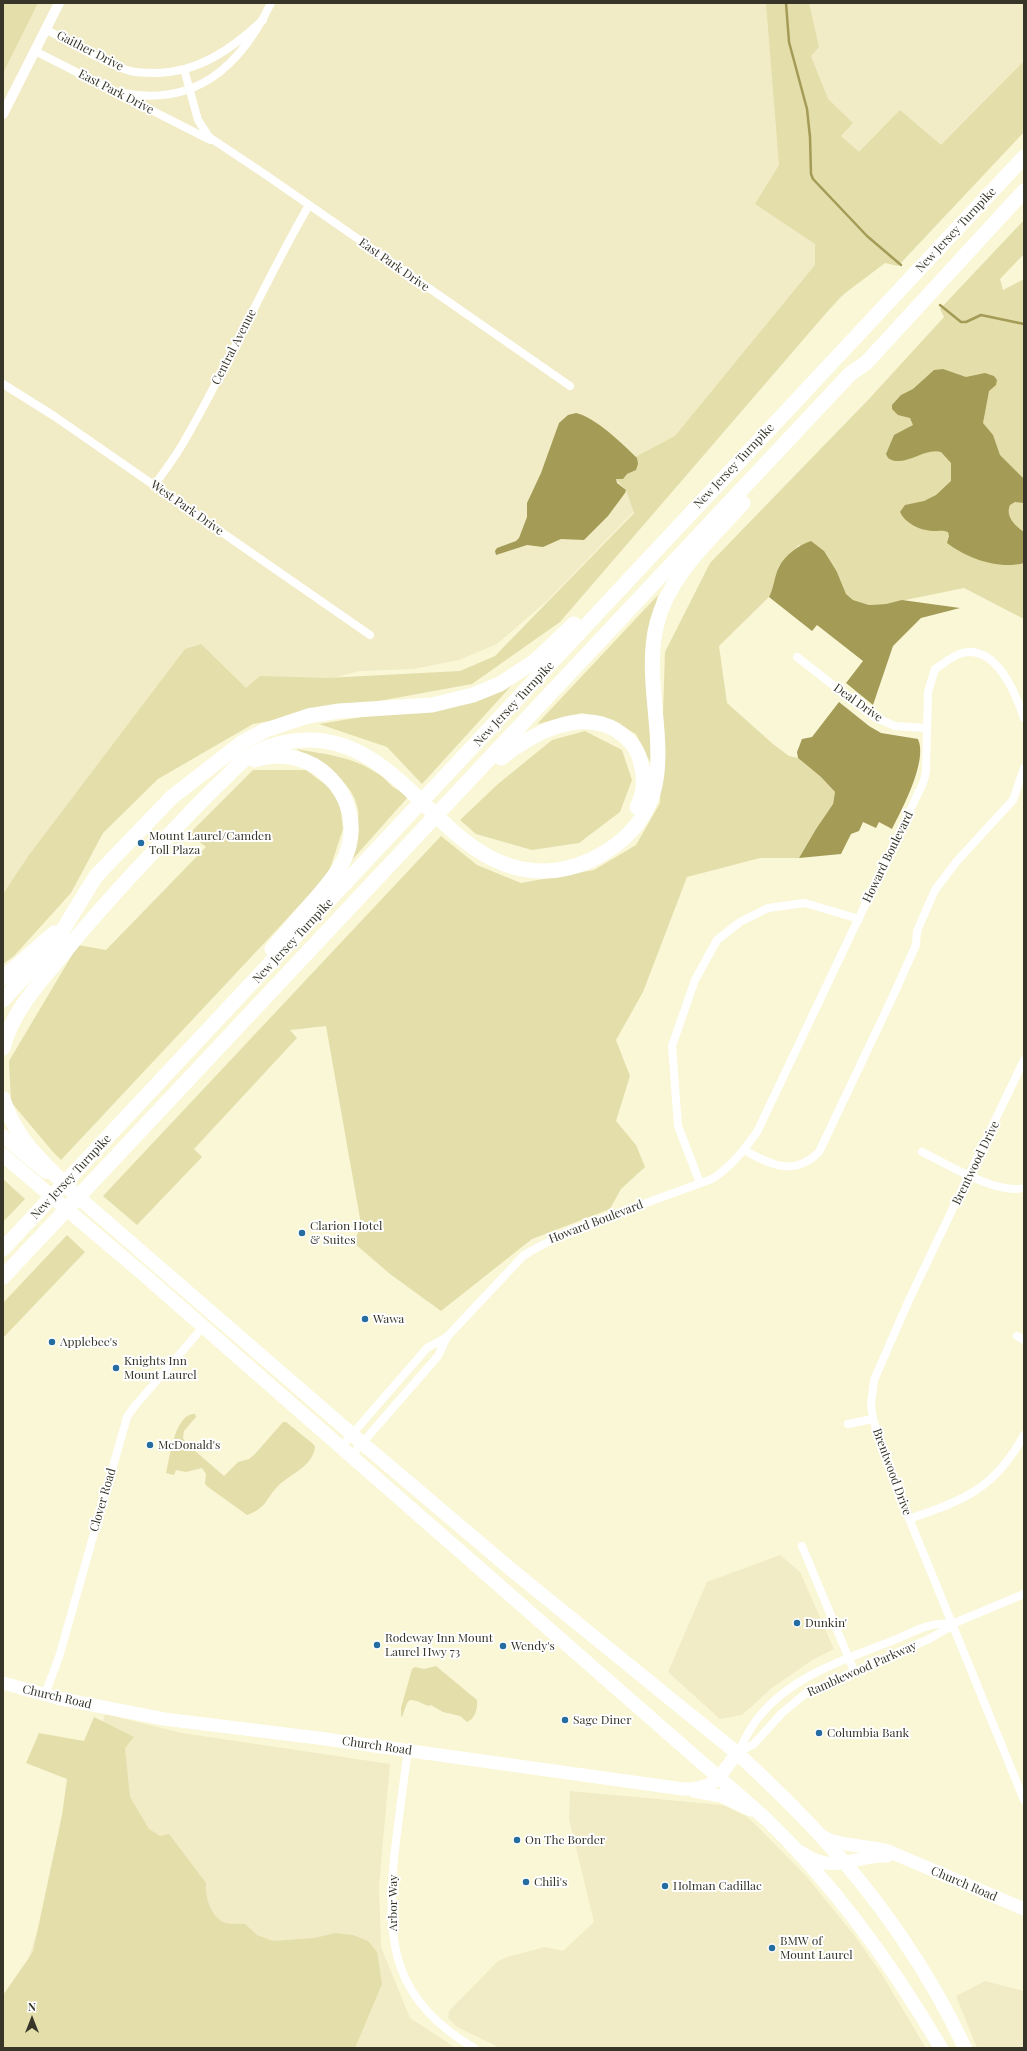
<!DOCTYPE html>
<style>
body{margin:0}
#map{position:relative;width:1027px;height:2051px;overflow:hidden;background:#faf7d7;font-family:"Playfair Display",serif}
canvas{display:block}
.frame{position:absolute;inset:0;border:4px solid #363528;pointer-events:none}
.north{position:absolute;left:12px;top:1999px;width:40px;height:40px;-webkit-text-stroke:3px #fff;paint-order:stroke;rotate:0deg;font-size:11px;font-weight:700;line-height:16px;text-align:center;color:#363528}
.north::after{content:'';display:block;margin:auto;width:14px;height:18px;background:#363528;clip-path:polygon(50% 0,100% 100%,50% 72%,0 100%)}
</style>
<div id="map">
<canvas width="1027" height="2051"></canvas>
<div class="frame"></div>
<div class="north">N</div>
</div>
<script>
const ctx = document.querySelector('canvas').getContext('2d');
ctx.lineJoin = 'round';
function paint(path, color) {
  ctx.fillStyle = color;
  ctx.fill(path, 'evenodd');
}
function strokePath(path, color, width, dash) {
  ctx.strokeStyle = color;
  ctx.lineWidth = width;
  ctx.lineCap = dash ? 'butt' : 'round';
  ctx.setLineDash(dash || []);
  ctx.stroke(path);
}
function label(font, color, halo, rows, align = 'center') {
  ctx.font = font + ' "Playfair Display",serif';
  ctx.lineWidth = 4;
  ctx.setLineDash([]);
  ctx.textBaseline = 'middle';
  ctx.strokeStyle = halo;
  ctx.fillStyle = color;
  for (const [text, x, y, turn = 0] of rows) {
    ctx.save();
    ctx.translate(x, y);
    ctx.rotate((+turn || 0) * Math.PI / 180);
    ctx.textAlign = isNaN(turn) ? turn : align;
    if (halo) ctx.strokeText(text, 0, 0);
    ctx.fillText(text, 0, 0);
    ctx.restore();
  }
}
const built = new Path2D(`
 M 3,3 L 1024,3 L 1024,109 L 547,601 L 497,644 L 459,660 L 413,669 L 360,671 L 257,697 L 191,728 L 3,928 Z
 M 780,1555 L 800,1572 L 834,1649 L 814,1659 L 773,1687 L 742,1715 L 720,1719 L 668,1672 L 707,1582 Z
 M 105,1714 L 182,1733 L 390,1764 L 379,1886 L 381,1947 L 410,2018 L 456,2048 L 3,2048 L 10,2018 Z
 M 570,1791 L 723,1805 L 746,1816 L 756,1825 L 807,1877 L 854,1935 L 881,1973 L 926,2048 L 500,2048 L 457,2027 L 448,2018 L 449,2011 L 497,1962 L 507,1957 L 545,1947 L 563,1951 L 594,1922 L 569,1819 Z
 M 985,1981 L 1024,1991 L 1024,2048 L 977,2048 L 956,1996 Z`);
const green = new Path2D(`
 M 3,3 L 38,3 L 3,73 Z
 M 766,3 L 809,3 L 819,47 L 811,56 L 828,99 L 853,123 L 841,136 L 859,152 L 900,110 L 941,145 L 1024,61 L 1024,132 L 898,266 L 885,263 L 840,297 L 560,622 L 472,684 L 253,724 L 158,779 L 103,833 L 71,893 L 14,956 L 3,964 L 3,894 L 29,855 L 185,649 L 201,644 L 246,688 L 260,676 L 326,678 L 460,671 L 495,656 L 634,513 L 626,490 L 616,479 L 636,470 L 635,457 L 675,436 L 815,265 L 815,244 L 755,204 L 779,165 Z
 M 1024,220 L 1024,254 L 1000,279 L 1003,290 L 1024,279 L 1024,619 L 964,588 L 886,604 L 869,605 L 853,600 L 846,594 L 837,572 L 799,545 L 779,566 L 774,588 L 769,597 L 719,646 L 727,703 L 773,744 L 789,756 L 798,758 L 821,777 L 835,792 L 833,804 L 816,829 L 799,858 L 760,858 L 687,877 L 643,992 L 616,1040 L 630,1076 L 616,1121 L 636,1145 L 645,1167 L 621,1189 L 610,1209 L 532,1239 L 441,1311 L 390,1274 L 354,1243 L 361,1224 L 326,1026 L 290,1030 L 297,1038 L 194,1149 L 202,1157 L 137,1225 L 103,1196 L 441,836 L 477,865 L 521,883 L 594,870 L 636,845 L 660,803 L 665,652 L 710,563 L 869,399 L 944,317 L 940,309 Z
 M 658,595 L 647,638 L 651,764 L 636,734 L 610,720 L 582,713 L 537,724 Z
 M 513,684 L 422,784 L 387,747 L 319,724 L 368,716 Z
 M 585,731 L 622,750 L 632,780 L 620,812 L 579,843 L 532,850 L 476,834 L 460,820 L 498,784 L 552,740 Z
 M 296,749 C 329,755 352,756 380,775 C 385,778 389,784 393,787 C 399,791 403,792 408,797 L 352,860 C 354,848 360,820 358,810 C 353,780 321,763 296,749 Z
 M 253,770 L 306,770 L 339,795 L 343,829 L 328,875 L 61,1160 L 53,1152 L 11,1102 L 9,1061 L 78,945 L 106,950 L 206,847 L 189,834 Z
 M 3,1179 L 25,1199 L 3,1222 Z
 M 67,1235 L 85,1252 L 3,1338 L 3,1303 Z
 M 192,1414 L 195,1414 L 196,1417 L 184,1431 L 183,1438 L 186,1443 L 224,1476 L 238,1462 L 249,1459 L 255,1454 L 283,1422 L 286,1422 L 312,1443 L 315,1446 C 314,1466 290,1474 278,1486 C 266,1498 267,1508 247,1515 L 208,1487 L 205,1484 L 206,1474 L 202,1468 L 186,1472 L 176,1470 L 174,1475 L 166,1473 C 170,1457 174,1418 192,1414 Z
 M 436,1666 L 477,1700 C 478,1708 475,1719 467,1722 L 460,1716 L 443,1712 L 431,1705 L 429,1706 C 422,1704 418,1700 410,1700 L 407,1703 L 402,1717 L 401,1716 L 401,1708 L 412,1669 L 415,1667 L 424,1669 Z
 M 94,1717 L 134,1737 L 125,1748 L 130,1797 L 149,1829 L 160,1836 L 169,1834 L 206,1883 C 205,1897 211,1919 226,1923 C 231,1925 239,1923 245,1924 L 257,1935 L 273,1941 L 315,1938 L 335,1933 L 353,1935 L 368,1941 L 377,1952 L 382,1984 L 355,2048 L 3,2048 L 3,1995 L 33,1952 L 62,1815 L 67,1779 L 26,1763 L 39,1733 L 84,1741 Z`);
const water = new Path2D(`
 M 943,369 L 966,377 L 985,373 L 994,376 L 997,380 L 996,385 L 989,391 L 983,423 L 993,435 L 1000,455 L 1024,479 L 1024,503 L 1015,502 L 1010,505 C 1005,516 1015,526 1024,532 L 1024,563 C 998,570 967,558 947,543 L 949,536 L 948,532 C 943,530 938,531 932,531 C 919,530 905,523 900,512 L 905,505 L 924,501 L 936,495 L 951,481 L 951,463 L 941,452 C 924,447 904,469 888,458 L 886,454 L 894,435 L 913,425 L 910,418 L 898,415 L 892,409 L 892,405 L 901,395 L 913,389 L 934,370 Z
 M 576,413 C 595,417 623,444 637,458 L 638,464 L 636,470 L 627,474 L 623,479 L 616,479 L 617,483 L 626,490 L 625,493 L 608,516 L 584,540 L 561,539 L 543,547 L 527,545 L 496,555 L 495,551 L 497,548 L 516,541 L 519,538 L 527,517 L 527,503 L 541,473 L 559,423 L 568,415 Z
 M 811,541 L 824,551 L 837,572 L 846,594 L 853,600 L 869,605 L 886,604 L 902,600 L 960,608 L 921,618 L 893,646 L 873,705 L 846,683 L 863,661 L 817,625 L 812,631 L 769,597 C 774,588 774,577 779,567 C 785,555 799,545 811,541 Z
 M 839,702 L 869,726 L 881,733 L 918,739 C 928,761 902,809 892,829 L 879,822 L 876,828 L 863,822 L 859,831 L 851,834 L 841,854 L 799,858 L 816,829 L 833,804 L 835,792 L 821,777 L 798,758 L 797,752 L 802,739 L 812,737 Z`);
const stream = new Path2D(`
 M 786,3 L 789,42 L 807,109 L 810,137 L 811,174 L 813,179 L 867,236 L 901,265
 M 940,305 L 961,322 L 966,322 L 981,315 L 1024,324`);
const minor = new Path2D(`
 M 45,29 C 72,43 98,60 127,70 C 135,73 145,73 154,73 C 198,73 232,49 263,20
 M 35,51 L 210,140
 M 184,69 L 198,120 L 209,137 L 266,175 L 570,386
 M 123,93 C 197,107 241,65 271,3
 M 3,384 L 54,416 L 370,635
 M 154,486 C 165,470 177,455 186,438 C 230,362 265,281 309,205
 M 797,657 L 874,717 L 895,726 L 927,728
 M 1024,1060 L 909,1300 L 874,1380 L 871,1405 L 873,1419 L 893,1479 L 1024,1800
 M 744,1150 C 771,1165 794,1177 819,1152 L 894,994 L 916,945 L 917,931 L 935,890 L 957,861 L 1013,800 L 1024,768
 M 922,1152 C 947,1164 997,1195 1024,1188
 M 700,1183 L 678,1126 L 672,1046 L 695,980 L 717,940 L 740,922 L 768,908 L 805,903 L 859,919
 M 1017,1336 L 1024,1340
 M 848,1424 L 873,1419
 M 341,1447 L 427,1348 L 447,1337 L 523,1256 L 531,1251 L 569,1231 L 712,1179 C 732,1166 743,1151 757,1132 L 923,783 L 926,772 L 928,692 L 935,669 C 943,664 952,656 962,653 C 996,644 1016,694 1024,718
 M 351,1456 L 438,1356 L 447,1337
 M 909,1519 C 964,1500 995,1489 1024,1435
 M 802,1546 L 854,1671
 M 45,1694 L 59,1657 L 127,1417 L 134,1407 L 203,1327
 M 408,1750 C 403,1786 398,1822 394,1859 C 386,1945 394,2001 474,2048
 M 738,1752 C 743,1743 747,1734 753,1725 C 784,1679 842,1660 892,1641 C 912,1633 930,1621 952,1624
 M 737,1753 L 754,1744 L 782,1713 L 806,1693 L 929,1639 L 948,1628 L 952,1624 L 1024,1594`);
const tertiary = new Path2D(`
 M 3,114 L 59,3`);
const primary = new Path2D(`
 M 3,1683 L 57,1698 L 164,1719 L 318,1738 L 683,1789 C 716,1789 719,1777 737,1753
 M 694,1791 L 721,1796 L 751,1810
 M 820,1835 C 841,1848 865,1844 888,1851 L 1024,1909
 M 801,1852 C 835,1876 852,1855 887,1856`);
const trunk = new Path2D(`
 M 3,1136 L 46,1172
 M 3,1155 L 143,1274 L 765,1818 C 835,1885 892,1965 941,2048
 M 70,1190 L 362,1443 L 513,1571 L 737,1753 C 765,1779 793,1806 819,1834 C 877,1896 929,1971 965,2048`);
const motorway = new Path2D(`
 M 501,758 C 532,734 578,708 616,730 C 627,737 637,747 640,760 C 645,776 645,792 637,807
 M 255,760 C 277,752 302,756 321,770 C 335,781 345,795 349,812 C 359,851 334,878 310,905 C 297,919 285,934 272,949
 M 3,978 L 54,933
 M 3,1000 L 53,946 L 96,876 L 172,797 L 243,742 L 266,730 L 308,716 L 339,711 L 432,705 L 473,695 L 500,684 L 535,661 L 574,624
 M 3,1048 C 11,1014 38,984 60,958 C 82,930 106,903 130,877 C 161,844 192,809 225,778 C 235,768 244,758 257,752 C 273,744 291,740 309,740 C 409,740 445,875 547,871 C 567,870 586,864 604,853 C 698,796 636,704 657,623 C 669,575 711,539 743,503
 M 3,1099 C 16,1139 41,1161 70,1189
 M 3,1249 L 1024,157
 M 3,1277 L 850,374 L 866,363 L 1024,191`);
const markers = [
 [141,843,4,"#256ca0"],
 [302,1233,4,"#256ca0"],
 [365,1319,4,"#256ca0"],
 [52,1342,4,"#256ca0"],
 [116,1368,4,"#256ca0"],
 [150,1445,4,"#256ca0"],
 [797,1623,4,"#256ca0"],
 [377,1645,4,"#256ca0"],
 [503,1646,4,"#256ca0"],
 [565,1720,4,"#256ca0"],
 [819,1733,4,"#256ca0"],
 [517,1840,4,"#256ca0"],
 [526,1882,4,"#256ca0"],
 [665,1886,4,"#256ca0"],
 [772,1948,4,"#256ca0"]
];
const streetNames = [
 ["Gaither Drive",90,51,27],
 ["East Park Drive",116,92,27],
 ["New Jersey Turnpike",956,230,-47],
 ["East Park Drive",394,265,35],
 ["Central Avenue",234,347,-63],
 ["New Jersey Turnpike",734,466,-47],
 ["West Park Drive",187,508,35],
 ["Deal Drive",858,703,35],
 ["New Jersey Turnpike",514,704,-47],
 ["Howard Boulevard",888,857,-64],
 ["New Jersey Turnpike",293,941,-47],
 ["Brentwood Drive",976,1163,-64],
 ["New Jersey Turnpike",71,1177,-47],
 ["Howard Boulevard",596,1222,-21],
 ["Brentwood Drive",892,1472,70],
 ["Clover Road",103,1500,-74],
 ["Ramblewood Parkway",862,1669,-24],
 ["Church Road",57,1697,13],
 ["Church Road",377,1746,8],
 ["Church Road",964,1884,23],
 ["Arbor Way",393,1903,-90]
];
const poiNames = [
 ["Mount Laurel/Camden",149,836],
 ["Toll Plaza",149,850],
 ["Clarion Hotel",310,1226],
 ["& Suites",310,1240],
 ["Wawa",373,1319],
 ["Applebee's",60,1342],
 ["Knights Inn",124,1361],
 ["Mount Laurel",124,1375],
 ["McDonald's",158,1445],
 ["Dunkin'",805,1623],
 ["Rodeway Inn Mount",385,1638],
 ["Laurel Hwy 73",385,1652],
 ["Wendy's",511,1646],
 ["Sage Diner",573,1720],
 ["Columbia Bank",827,1733],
 ["On The Border",525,1840],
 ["Chili's",534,1882],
 ["Holman Cadillac",673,1886],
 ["BMW of",780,1941],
 ["Mount Laurel",780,1955]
];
paint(built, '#f1ecc5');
paint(green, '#e4deab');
paint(water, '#a39b56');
strokePath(stream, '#a39b56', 2.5);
strokePath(minor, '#fff', 8);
strokePath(tertiary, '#fff', 10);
strokePath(primary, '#fff', 13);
strokePath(trunk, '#fff', 14);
strokePath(motorway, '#fff', 15);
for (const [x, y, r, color] of markers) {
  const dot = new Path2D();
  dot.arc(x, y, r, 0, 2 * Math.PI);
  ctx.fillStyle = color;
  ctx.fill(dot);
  strokePath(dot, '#fff', 1.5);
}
label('12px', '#363528', '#fff', streetNames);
label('12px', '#363528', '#fff', poiNames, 'left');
</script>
